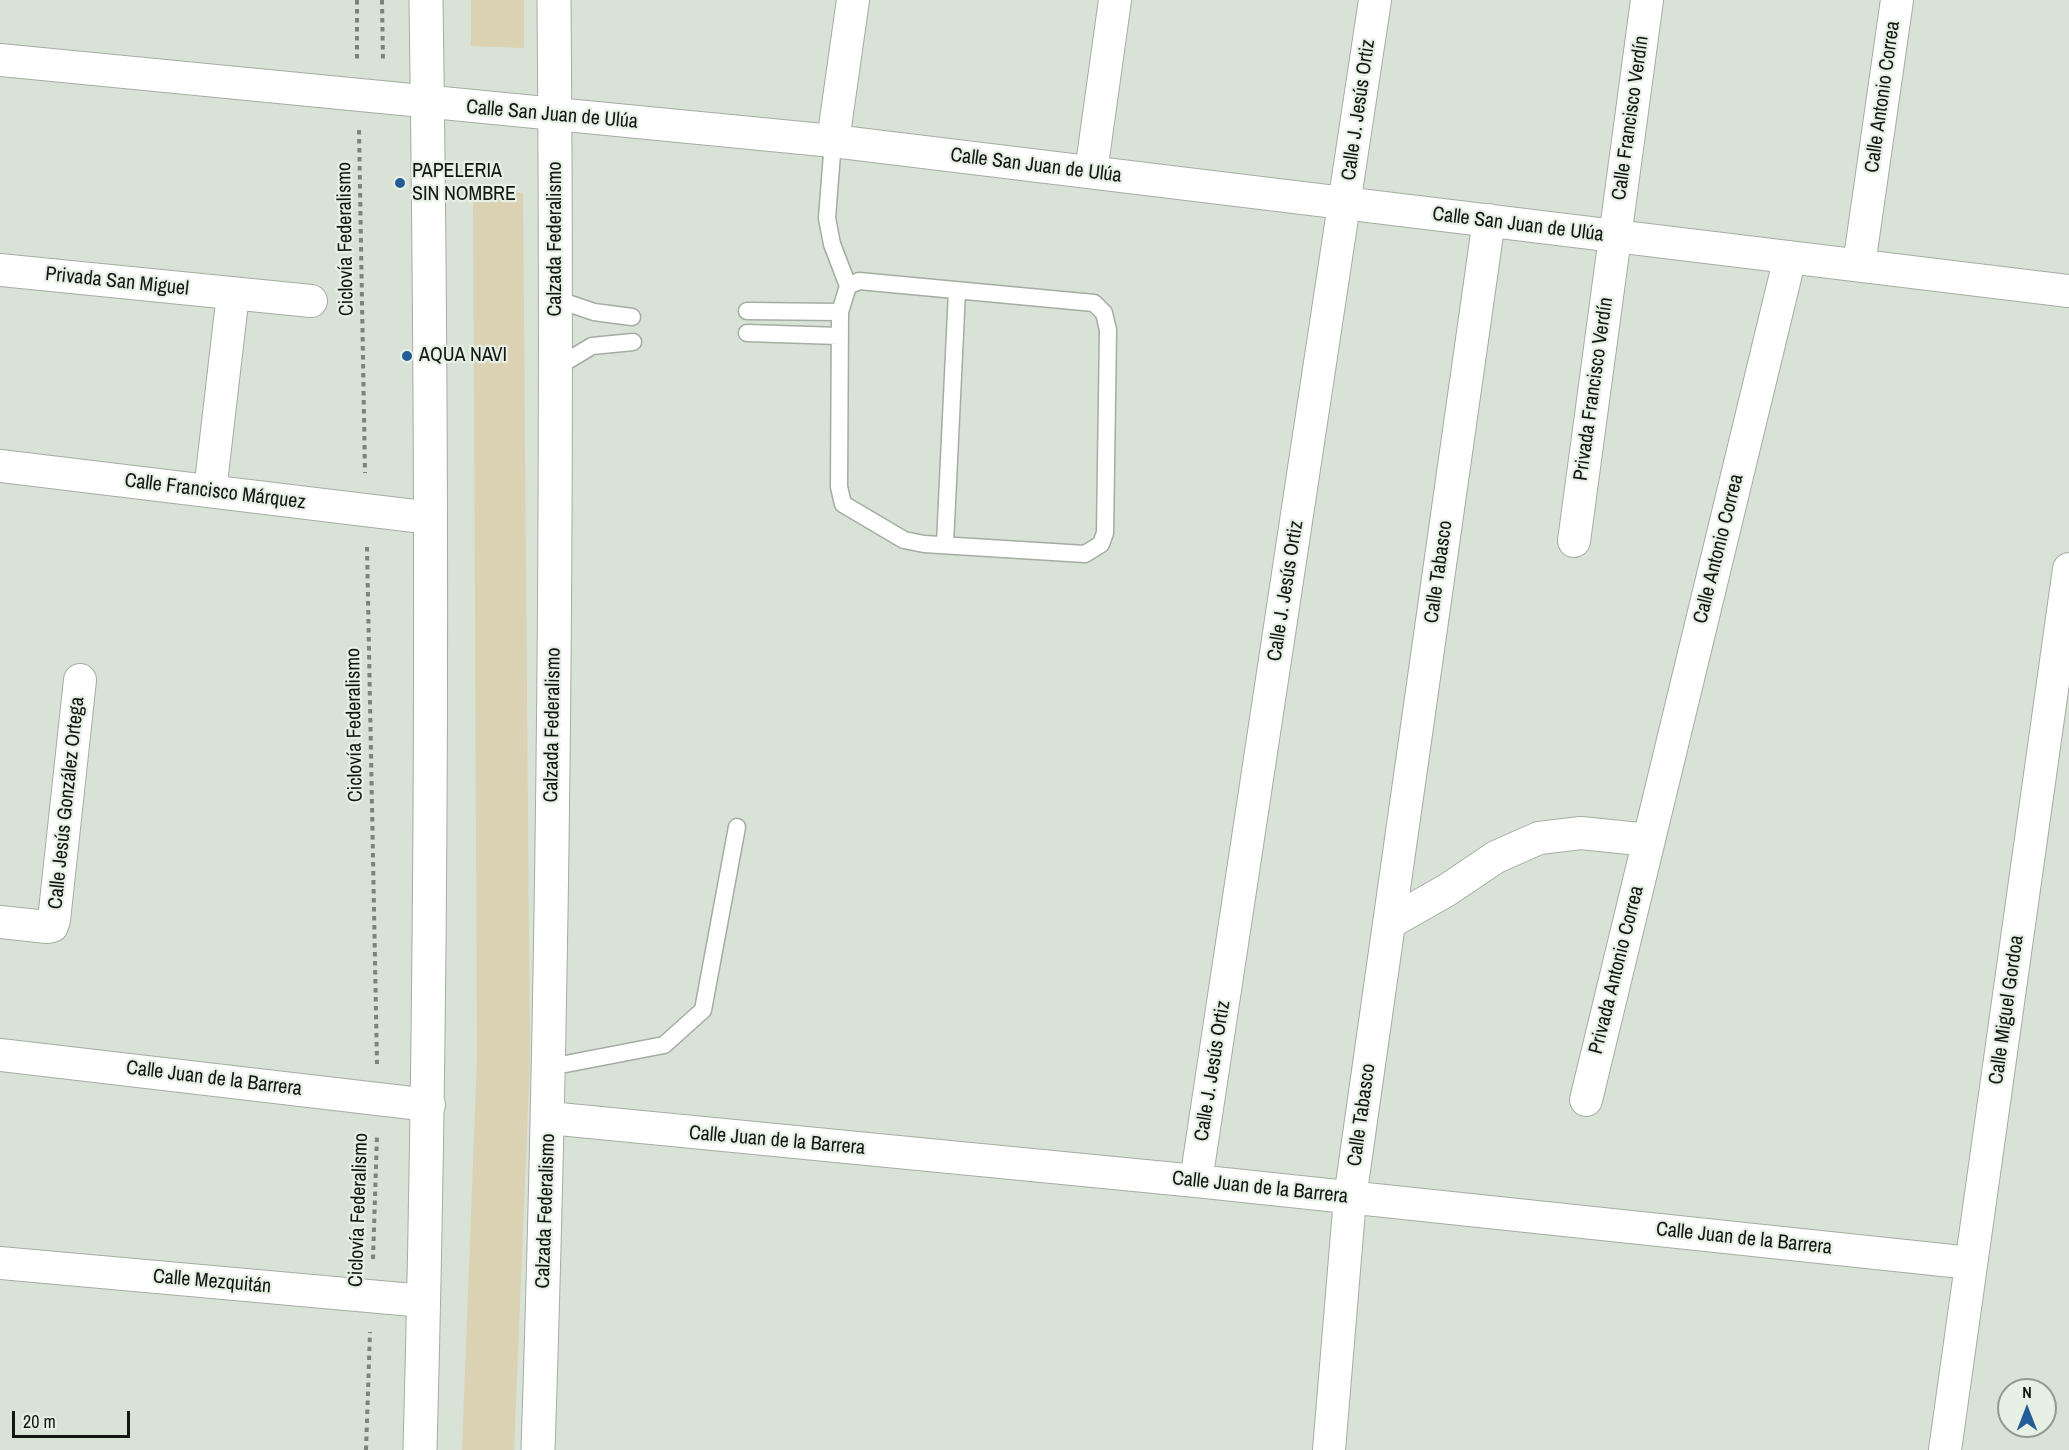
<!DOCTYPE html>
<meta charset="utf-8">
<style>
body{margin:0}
#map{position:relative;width:2069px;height:1450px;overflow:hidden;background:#d9e2d7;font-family:"Archivo Narrow",sans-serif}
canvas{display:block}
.north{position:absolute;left:1997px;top:1378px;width:60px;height:60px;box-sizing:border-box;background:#e6f0e4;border:2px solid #929990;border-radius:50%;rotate:0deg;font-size:16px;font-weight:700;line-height:24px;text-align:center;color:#131612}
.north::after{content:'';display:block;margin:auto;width:21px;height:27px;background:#245d95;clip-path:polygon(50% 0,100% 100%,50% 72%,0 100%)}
.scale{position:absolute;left:12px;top:1411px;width:118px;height:27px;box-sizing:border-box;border:3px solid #131612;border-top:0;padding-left:8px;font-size:18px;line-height:21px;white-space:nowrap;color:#131612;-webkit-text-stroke:4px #e6f0e4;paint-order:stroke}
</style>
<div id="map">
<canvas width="2069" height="1450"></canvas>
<div class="north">N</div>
<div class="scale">20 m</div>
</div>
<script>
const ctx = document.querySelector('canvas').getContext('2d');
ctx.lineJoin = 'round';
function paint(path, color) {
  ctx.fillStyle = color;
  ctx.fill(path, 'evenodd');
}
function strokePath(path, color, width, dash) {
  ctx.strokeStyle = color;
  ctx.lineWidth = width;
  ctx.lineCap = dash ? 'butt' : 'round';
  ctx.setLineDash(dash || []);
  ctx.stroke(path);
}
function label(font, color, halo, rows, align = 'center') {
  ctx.font = font + ' "Archivo Narrow",sans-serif';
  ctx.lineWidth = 4.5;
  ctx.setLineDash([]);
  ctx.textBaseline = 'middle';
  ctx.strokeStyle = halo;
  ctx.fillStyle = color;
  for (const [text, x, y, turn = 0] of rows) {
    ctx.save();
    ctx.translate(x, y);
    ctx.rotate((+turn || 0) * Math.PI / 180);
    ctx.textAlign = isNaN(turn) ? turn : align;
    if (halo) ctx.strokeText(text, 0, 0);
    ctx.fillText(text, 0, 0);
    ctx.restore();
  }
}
const green = new Path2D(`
 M 471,0 L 524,0 L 524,48 L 471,46 Z
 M 473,189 L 523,193 L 530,1061 L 514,1450 L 462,1450 L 477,1059 Z`);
const path = new Path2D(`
 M 357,0 L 357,59
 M 382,0 L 383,62
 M 359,130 L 365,473
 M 367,547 L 377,1064
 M 373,1259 L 377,1135
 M 366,1450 L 370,1332`);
const lane = new Path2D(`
 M 833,141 L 827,218 L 832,244 L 848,286
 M 859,281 L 1094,303 L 1104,313 L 1108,330 L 1105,533 L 1101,544 L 1085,554 L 924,544 L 904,540 L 843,504 L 839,487 L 840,312 L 848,286 Z
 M 556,299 L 594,312 L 632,317
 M 747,311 L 840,312
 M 747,333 L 839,336
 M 557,367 L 592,346 L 633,342
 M 945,544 L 957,291
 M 550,1067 L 664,1045 L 703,1010 L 737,827`);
const street = new Path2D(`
 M 0,60 L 833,141 L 2069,291
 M 833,141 L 853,0
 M 1091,172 L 1115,0
 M 1859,265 L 1897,0
 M 0,270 L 311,301
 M 0,466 L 431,518
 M 210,491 L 233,294
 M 1574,541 L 1647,0
 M 0,922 L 47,927 L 52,926 L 54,920 L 80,680
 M 1389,923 L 1447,890 L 1496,857 L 1539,838 L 1581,833 L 1649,840
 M 0,1055 L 429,1105
 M 1586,1100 L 1790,257
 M 549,1118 L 1196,1181 L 1971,1263
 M 1196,1181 L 1375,0
 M 0,1263 L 424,1301
 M 1329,1450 L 1350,1198 L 1489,220
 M 1945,1450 L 2069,569`);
const primary = new Path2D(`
 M 420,1450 C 433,967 433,483 426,0
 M 538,1450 C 554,967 558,484 554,0`);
const markers = [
 [400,183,6,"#245d95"],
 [407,356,6,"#245d95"]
];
const streetNames = [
 ["Calle Antonio Correa",1883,97,-82],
 ["Calle J. Jesús Ortiz",1359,110,-82],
 ["Calle San Juan de Ulúa",552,115,5],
 ["Calle Francisco Verdín",1631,118,-82],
 ["Calle San Juan de Ulúa",1036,166,7],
 ["Calle San Juan de Ulúa",1518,225,7],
 ["Ciclovía Federalismo",346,239,-91],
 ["Calzada Federalismo",556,239,-90],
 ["Privada San Miguel",117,282,6],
 ["Privada Francisco Verdín",1594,389,-82],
 ["Calle Francisco Márquez",215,492,7],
 ["Calle Antonio Correa",1719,549,-76],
 ["Calle Tabasco",1439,572,-82],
 ["Calle J. Jesús Ortiz",1286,591,-81],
 ["Ciclovía Federalismo",355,725,-91],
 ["Calzada Federalismo",553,725,-89],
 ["Calle Jesús González Ortega",67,803,-84],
 ["Privada Antonio Correa",1617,970,-76],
 ["Calle Miguel Gordoa",2007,1010,-82],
 ["Calle J. Jesús Ortiz",1213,1071,-81],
 ["Calle Juan de la Barrera",214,1079,7],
 ["Calle Tabasco",1362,1115,-82],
 ["Calle Juan de la Barrera",777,1141,5],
 ["Calle Juan de la Barrera",1260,1188,6],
 ["Ciclovía Federalismo",359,1210,-88],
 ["Calzada Federalismo",546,1211,-88],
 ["Calle Juan de la Barrera",1744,1239,6],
 ["Calle Mezquitán",212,1282,5]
];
const poiNames = [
 ["PAPELERIA",412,172],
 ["SIN NOMBRE",412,195],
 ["AQUA NAVI",419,356]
];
paint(green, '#dad2b3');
strokePath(lane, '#a4ada2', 19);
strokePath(street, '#a4ada2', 34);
strokePath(primary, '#a4ada2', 35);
strokePath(path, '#7d837b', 4, [4.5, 4.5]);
strokePath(lane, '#fff', 16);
strokePath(street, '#fff', 32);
strokePath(primary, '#fff', 33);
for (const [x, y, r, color] of markers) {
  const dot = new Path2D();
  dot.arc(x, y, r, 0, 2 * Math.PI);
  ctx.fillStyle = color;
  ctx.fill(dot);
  strokePath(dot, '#e6f0e4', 2);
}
label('20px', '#131612', '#e6f0e4', streetNames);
label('20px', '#131612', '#e6f0e4', poiNames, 'left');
</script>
